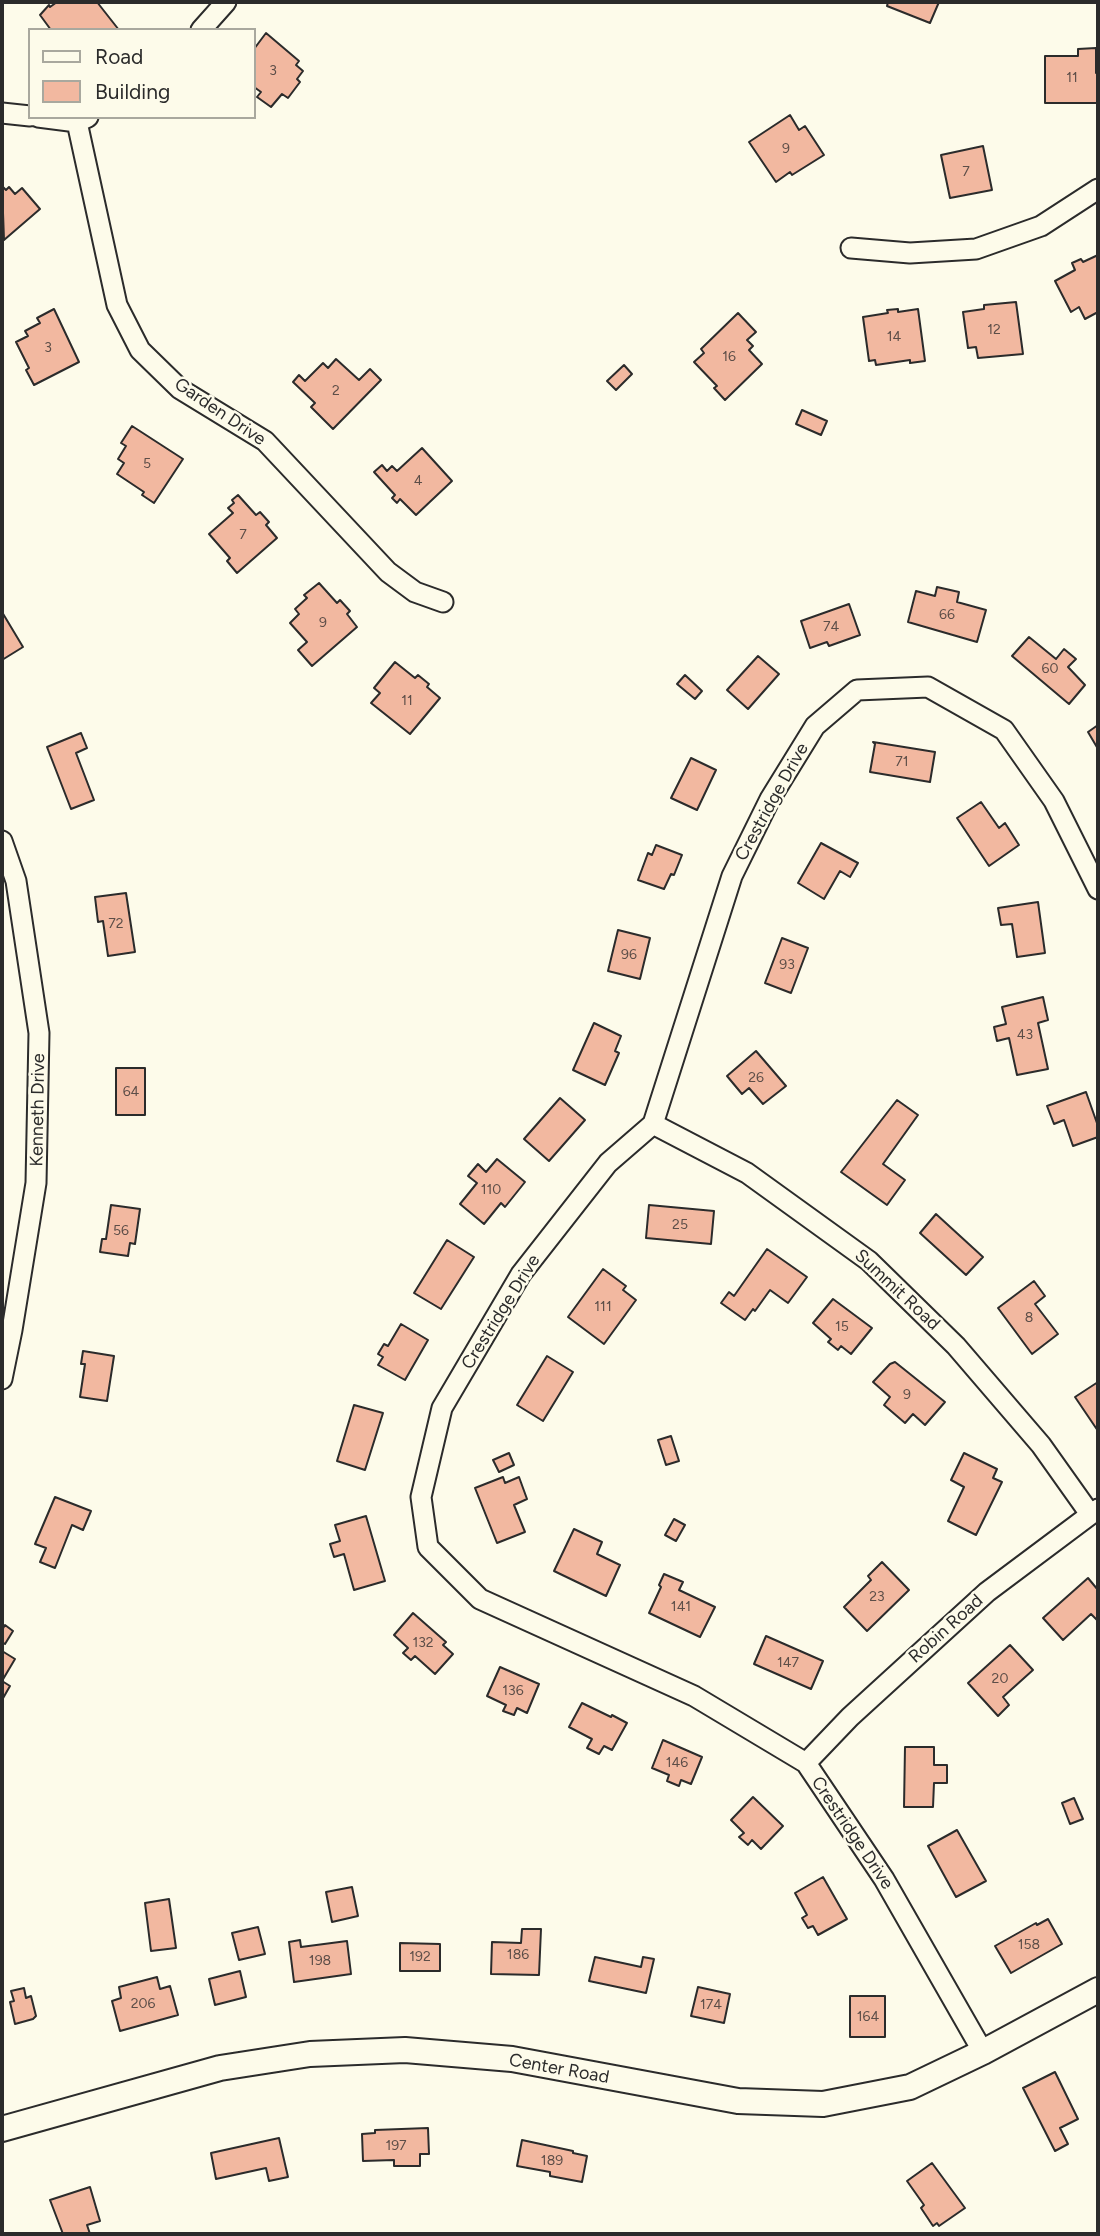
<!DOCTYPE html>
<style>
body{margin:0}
#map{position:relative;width:1100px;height:2236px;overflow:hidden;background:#fdfbea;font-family:Figtree,sans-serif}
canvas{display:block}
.frame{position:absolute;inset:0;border:4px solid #2b2b2b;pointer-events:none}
.legend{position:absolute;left:28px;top:28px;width:228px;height:91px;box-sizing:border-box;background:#fdfbea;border:2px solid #a9a89e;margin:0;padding:9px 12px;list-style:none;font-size:21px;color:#2b2b2b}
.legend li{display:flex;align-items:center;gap:14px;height:35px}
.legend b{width:35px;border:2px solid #a9a89e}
</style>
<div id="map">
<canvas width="1100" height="2236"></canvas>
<div class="frame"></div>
<ul class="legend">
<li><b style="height:9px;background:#fdfbea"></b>Road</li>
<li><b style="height:19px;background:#f2b8a0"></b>Building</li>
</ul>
</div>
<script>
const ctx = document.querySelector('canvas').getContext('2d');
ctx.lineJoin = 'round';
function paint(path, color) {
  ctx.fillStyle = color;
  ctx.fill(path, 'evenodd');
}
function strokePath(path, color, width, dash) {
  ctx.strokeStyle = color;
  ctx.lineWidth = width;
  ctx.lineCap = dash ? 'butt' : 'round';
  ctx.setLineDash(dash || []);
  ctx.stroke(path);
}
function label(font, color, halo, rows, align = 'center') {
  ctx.font = font + ' Figtree,sans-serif';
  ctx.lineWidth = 5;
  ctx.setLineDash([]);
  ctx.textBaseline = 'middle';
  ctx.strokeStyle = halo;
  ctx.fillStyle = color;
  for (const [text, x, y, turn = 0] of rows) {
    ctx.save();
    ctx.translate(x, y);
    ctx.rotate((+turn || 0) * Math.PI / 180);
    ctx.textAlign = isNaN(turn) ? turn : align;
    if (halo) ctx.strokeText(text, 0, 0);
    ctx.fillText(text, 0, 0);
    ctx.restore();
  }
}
const building = new Path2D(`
 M 57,2 L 97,2 L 119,30 L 51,30 L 40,15 L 49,5 L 50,7 Z
 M 888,2 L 939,2 L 930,23 L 887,6 Z
 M 266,33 L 299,61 L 296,65 L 303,71 L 297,79 L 300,82 L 288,98 L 282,94 L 271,107 L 257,97 L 261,92 L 254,87 L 254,49 Z
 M 1096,48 L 1096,73 L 1098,73 L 1097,103 L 1045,103 L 1045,56 L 1078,56 L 1078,49 Z
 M 790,115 L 799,130 L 805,126 L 824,155 L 792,175 L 790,172 L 776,182 L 749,142 Z
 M 983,146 L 992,190 L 950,198 L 941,155 Z
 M 2,186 L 6,190 L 9,187 L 15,194 L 22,188 L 40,209 L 4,240 Z
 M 1098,255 L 1098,312 L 1085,319 L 1079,307 L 1071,312 L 1055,281 L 1075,270 L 1072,263 L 1081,259 L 1083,262 Z
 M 1016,302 L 1023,354 L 978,358 L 976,347 L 968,348 L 963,312 L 984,309 L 984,305 Z
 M 54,309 L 79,362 L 34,385 L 26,370 L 29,368 L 16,342 L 28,336 L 25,331 L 40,323 L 37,318 Z
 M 898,309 L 898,312 L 918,309 L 925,361 L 910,363 L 910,360 L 876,365 L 875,360 L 869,361 L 863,317 L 888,313 L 887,310 Z
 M 738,313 L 756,332 L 747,340 L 753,346 L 749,350 L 762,364 L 725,400 L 714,388 L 717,386 L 694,362 L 704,353 L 701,349 Z
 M 336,359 L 359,380 L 370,369 L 381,380 L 333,429 L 311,407 L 315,403 L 293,382 L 299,375 L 305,381 L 323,363 L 328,368 Z
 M 624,365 L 632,374 L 616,390 L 607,381 Z
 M 802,410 L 827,421 L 821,435 L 796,424 Z
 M 132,426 L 183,459 L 154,503 L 142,495 L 144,492 L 117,474 L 124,463 L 118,459 L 126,446 L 121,443 Z
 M 422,448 L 452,481 L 416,515 L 400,499 L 397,503 L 392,498 L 395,495 L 374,472 L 382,465 L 387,471 L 392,466 L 397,471 Z
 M 238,495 L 256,515 L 260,512 L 269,522 L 266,525 L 277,538 L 237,573 L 227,561 L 230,558 L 209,534 L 233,513 L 228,508 L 234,503 L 232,500 Z
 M 319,583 L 337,603 L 340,600 L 350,611 L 347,614 L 357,627 L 312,666 L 298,650 L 307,642 L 290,623 L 299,614 L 295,609 L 307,598 L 304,595 Z
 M 937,587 L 959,592 L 957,602 L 986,610 L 977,642 L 908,622 L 916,591 L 935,596 Z
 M 849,604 L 860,635 L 829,646 L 827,642 L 810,648 L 801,621 Z
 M 2,612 L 23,647 L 2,660 Z
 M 1029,637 L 1056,659 L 1064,649 L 1076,659 L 1068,667 L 1085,685 L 1069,704 L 1012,656 Z
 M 758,656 L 779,674 L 748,709 L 727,690 Z
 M 395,662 L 415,678 L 418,675 L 429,684 L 427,687 L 440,698 L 410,734 L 371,703 L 380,693 L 374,688 Z
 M 685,675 L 702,691 L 695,699 L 677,684 Z
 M 1098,725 L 1098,749 L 1088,732 Z
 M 81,733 L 87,748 L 76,753 L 94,800 L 71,809 L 47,747 Z
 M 873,742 L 935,752 L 930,782 L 870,772 L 875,744 Z
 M 691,758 L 716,770 L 697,810 L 671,798 Z
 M 981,802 L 999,828 L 1005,823 L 1019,845 L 989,866 L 957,818 Z
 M 821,843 L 858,863 L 850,877 L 840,871 L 824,899 L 798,883 Z
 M 656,845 L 682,855 L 674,875 L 671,874 L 664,889 L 638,880 L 648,853 L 652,855 Z
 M 126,893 L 135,952 L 108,956 L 103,921 L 98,922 L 95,897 Z
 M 1038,902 L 1045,953 L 1017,957 L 1012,924 L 1001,925 L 998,908 Z
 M 618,930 L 650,938 L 640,979 L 608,971 Z
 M 782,938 L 808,948 L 791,993 L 765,983 Z
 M 1043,997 L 1048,1020 L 1038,1023 L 1048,1069 L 1017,1075 L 1009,1038 L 997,1041 L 994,1027 L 1006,1024 L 1002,1007 Z
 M 594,1023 L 621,1036 L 615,1051 L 619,1053 L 605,1085 L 573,1070 Z
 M 756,1051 L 786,1086 L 763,1104 L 749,1088 L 742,1094 L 727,1076 Z
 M 116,1068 L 145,1068 L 145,1115 L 116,1115 Z
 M 1086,1092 L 1098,1126 L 1098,1137 L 1073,1146 L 1064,1120 L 1054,1124 L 1047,1106 Z
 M 560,1098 L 585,1120 L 549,1161 L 524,1139 Z
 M 897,1100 L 918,1115 L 883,1164 L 905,1180 L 887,1205 L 841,1172 Z
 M 497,1159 L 525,1182 L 505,1207 L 501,1203 L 484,1224 L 460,1204 L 477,1183 L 468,1176 L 478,1164 L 486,1172 Z
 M 111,1205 L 140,1209 L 135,1244 L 130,1243 L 128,1256 L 100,1252 L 102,1239 L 106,1239 Z
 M 649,1205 L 714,1211 L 711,1244 L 646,1238 Z
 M 936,1214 L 983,1257 L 966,1275 L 920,1233 Z
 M 447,1240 L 474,1257 L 441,1309 L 414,1293 Z
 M 767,1249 L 807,1277 L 788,1303 L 770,1290 L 755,1311 L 753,1309 L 745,1320 L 721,1303 L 729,1292 L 734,1296 Z
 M 603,1269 L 626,1286 L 623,1290 L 636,1300 L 604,1344 L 568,1317 Z
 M 1034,1281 L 1045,1296 L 1035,1304 L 1058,1334 L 1032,1354 L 998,1308 Z
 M 833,1299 L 872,1328 L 851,1354 L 841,1346 L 838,1350 L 828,1342 L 831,1339 L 813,1323 Z
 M 401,1324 L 428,1340 L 405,1380 L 378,1365 L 383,1357 L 378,1354 L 384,1344 L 388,1346 Z
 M 83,1351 L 114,1356 L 107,1401 L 80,1397 L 85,1364 L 81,1364 Z
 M 547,1356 L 573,1372 L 543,1421 L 517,1405 Z
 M 895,1362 L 945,1402 L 925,1425 L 913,1414 L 905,1423 L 884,1405 L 890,1397 L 873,1382 L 890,1364 Z
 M 1098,1382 L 1098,1431 L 1075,1397 Z
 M 354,1405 L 383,1413 L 365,1470 L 337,1461 Z
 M 671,1436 L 679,1461 L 666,1465 L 658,1440 Z
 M 509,1453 L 514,1465 L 499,1472 L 493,1460 Z
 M 964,1453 L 997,1469 L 993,1478 L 1002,1482 L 976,1535 L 948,1521 L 964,1487 L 951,1480 Z
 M 503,1477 L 505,1483 L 519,1477 L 527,1499 L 514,1505 L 525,1532 L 497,1543 L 475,1488 Z
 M 55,1497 L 91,1511 L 83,1530 L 72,1525 L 55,1568 L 40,1562 L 46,1548 L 35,1544 Z
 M 366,1516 L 385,1581 L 354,1590 L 344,1554 L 334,1557 L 330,1544 L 340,1541 L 335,1525 Z
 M 674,1519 L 685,1525 L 676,1541 L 665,1535 Z
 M 574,1529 L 602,1542 L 597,1554 L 620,1565 L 606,1596 L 554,1571 Z
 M 882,1562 L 909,1590 L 867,1631 L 844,1607 L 871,1580 L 868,1576 Z
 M 664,1574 L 683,1582 L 679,1590 L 715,1607 L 700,1637 L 649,1613 L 661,1587 L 659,1585 Z
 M 1088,1578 L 1098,1590 L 1098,1621 L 1091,1614 L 1063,1640 L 1043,1618 Z
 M 413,1613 L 446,1642 L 443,1645 L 453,1654 L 435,1674 L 415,1656 L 411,1660 L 403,1653 L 408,1648 L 394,1635 Z
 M 5,1625 L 13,1631 L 5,1644 L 2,1642 L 2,1630 Z
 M 766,1636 L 823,1661 L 811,1689 L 754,1664 Z
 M 1010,1645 L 1033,1670 L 1003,1697 L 1009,1705 L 998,1716 L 968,1683 Z
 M 2,1651 L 15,1659 L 2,1681 L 10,1686 L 2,1700 Z
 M 500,1667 L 539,1684 L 527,1713 L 517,1708 L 514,1715 L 503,1711 L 506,1705 L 487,1696 Z
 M 582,1703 L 611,1717 L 612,1715 L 627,1723 L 612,1750 L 604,1746 L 599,1754 L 587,1748 L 592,1739 L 569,1727 Z
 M 663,1740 L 702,1757 L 691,1784 L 681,1780 L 679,1786 L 667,1781 L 669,1775 L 652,1768 Z
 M 905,1747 L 934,1747 L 934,1765 L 947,1765 L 947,1783 L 934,1783 L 933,1807 L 904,1807 Z
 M 753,1797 L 783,1826 L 761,1849 L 752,1840 L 748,1845 L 739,1837 L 744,1833 L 731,1820 Z
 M 1074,1798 L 1083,1819 L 1070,1824 L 1062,1803 Z
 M 957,1830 L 986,1881 L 956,1897 L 928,1846 Z
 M 823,1877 L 847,1919 L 818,1935 L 813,1926 L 808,1928 L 802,1918 L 807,1915 L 795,1893 Z
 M 352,1887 L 358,1916 L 332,1922 L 326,1892 Z
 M 169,1899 L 176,1948 L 151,1951 L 145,1903 Z
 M 1048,1919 L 1062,1944 L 1011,1973 L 995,1946 L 1036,1923 L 1037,1925 Z
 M 258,1927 L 265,1954 L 239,1960 L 232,1933 Z
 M 522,1929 L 541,1929 L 539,1975 L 491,1974 L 492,1942 L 521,1943 Z
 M 300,1940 L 301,1947 L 347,1941 L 351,1974 L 294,1982 L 289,1942 Z
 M 400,1943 L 440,1944 L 440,1971 L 400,1971 Z
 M 595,1957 L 641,1967 L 643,1957 L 654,1959 L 646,1993 L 589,1981 Z
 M 240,1971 L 246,1997 L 215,2005 L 209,1979 Z
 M 157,1977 L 160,1989 L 170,1986 L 178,2015 L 120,2031 L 112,2001 L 121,1998 L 119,1987 Z
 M 698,1987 L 730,1994 L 724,2023 L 691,2016 Z
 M 24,1988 L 26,1998 L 31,1996 L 36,2016 L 33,2019 L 15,2024 L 10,2002 L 14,2001 L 11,1991 Z
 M 850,1996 L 885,1996 L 885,2037 L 850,2037 Z
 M 1055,2072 L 1078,2119 L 1060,2128 L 1068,2144 L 1055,2151 L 1023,2088 Z
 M 428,2128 L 429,2154 L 420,2154 L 420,2166 L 394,2166 L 394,2160 L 363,2161 L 362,2134 L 375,2133 L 375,2130 Z
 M 279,2138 L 288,2177 L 269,2181 L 266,2168 L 216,2179 L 211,2153 Z
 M 522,2140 L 573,2151 L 573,2153 L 587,2156 L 582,2182 L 550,2176 L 550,2172 L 517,2166 Z
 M 932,2163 L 965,2208 L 939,2226 L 937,2223 L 933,2226 L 921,2208 L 924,2205 L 907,2181 Z
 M 90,2187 L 100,2221 L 87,2225 L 90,2234 L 63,2234 L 50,2200 Z`);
const minor = new Path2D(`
 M 201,30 L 226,2
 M 2,113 L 30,116
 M 38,117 L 77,122 L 88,117
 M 77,122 L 117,305 L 140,350 L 180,389 L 265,441 L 388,572 L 415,592 L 443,602
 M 851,248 L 910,253 L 976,249 L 1041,226 L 1098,189
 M 2,841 L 16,881 L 39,1033 L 36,1183 L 12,1330 L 2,1379
 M 653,1124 L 747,1173 L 869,1261 L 956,1346 L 1041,1445 L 1090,1514
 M 806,1763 L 850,1717 L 987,1592 L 1098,1509
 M 983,2052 L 884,1879 L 806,1763 L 694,1696 L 480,1599 L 428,1547 L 421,1497 L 442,1408 L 521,1274 L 608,1163 L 653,1124 L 732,876 L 770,799 L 815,726 L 857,690 L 928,687 L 1004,730 L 1054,801 L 1098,889`);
const tertiary = new Path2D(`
 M 2,2129 L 220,2068 L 310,2054 L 405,2050 L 512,2059 L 738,2101 L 823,2104 L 910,2087 L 983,2052 L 1098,1990`);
const numberNames = [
 ["3",273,71],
 ["11",1072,78],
 ["9",786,149],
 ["7",966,172],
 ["12",994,330],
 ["14",894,337],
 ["3",48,348],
 ["16",729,357],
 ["2",336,391],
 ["5",147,464],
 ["4",418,481],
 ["7",243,535],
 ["66",947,615],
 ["9",323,623],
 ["74",831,627],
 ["60",1050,669],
 ["11",407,701],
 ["71",902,762],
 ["72",116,924],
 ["96",629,955],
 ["93",787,965],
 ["43",1025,1035],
 ["26",756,1078],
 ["64",131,1092],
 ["110",491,1190],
 ["25",680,1225],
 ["56",121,1231],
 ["111",603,1307],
 ["8",1029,1318],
 ["15",842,1327],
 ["9",907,1395],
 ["23",877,1597],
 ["141",681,1607],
 ["132",423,1643],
 ["147",788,1663],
 ["20",1000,1679],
 ["136",513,1691],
 ["146",677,1763],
 ["158",1029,1945],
 ["186",518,1955],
 ["192",420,1957],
 ["198",320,1961],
 ["206",143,2004],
 ["174",711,2005],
 ["164",868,2017],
 ["197",396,2146],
 ["189",552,2161]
];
const streetNames = [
 ["Garden Drive",220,412,34],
 ["Crestridge Drive",772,802,-61],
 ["Kenneth Drive",38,1110,-89],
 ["Summit Road",897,1290,43],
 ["Crestridge Drive",501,1312,-58],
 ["Robin Road",946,1629,-42],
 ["Crestridge Drive",852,1833,56],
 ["Center Road",559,2069,10]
];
paint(building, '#f2b8a0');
strokePath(building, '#2b2b2b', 2);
strokePath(minor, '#2b2b2b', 23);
strokePath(tertiary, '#2b2b2b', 28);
strokePath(minor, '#fdfbea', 19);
strokePath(tertiary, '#fdfbea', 24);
label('14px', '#5d4e48', null, numberNames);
label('18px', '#2b2b2b', '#fdfbea', streetNames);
</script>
